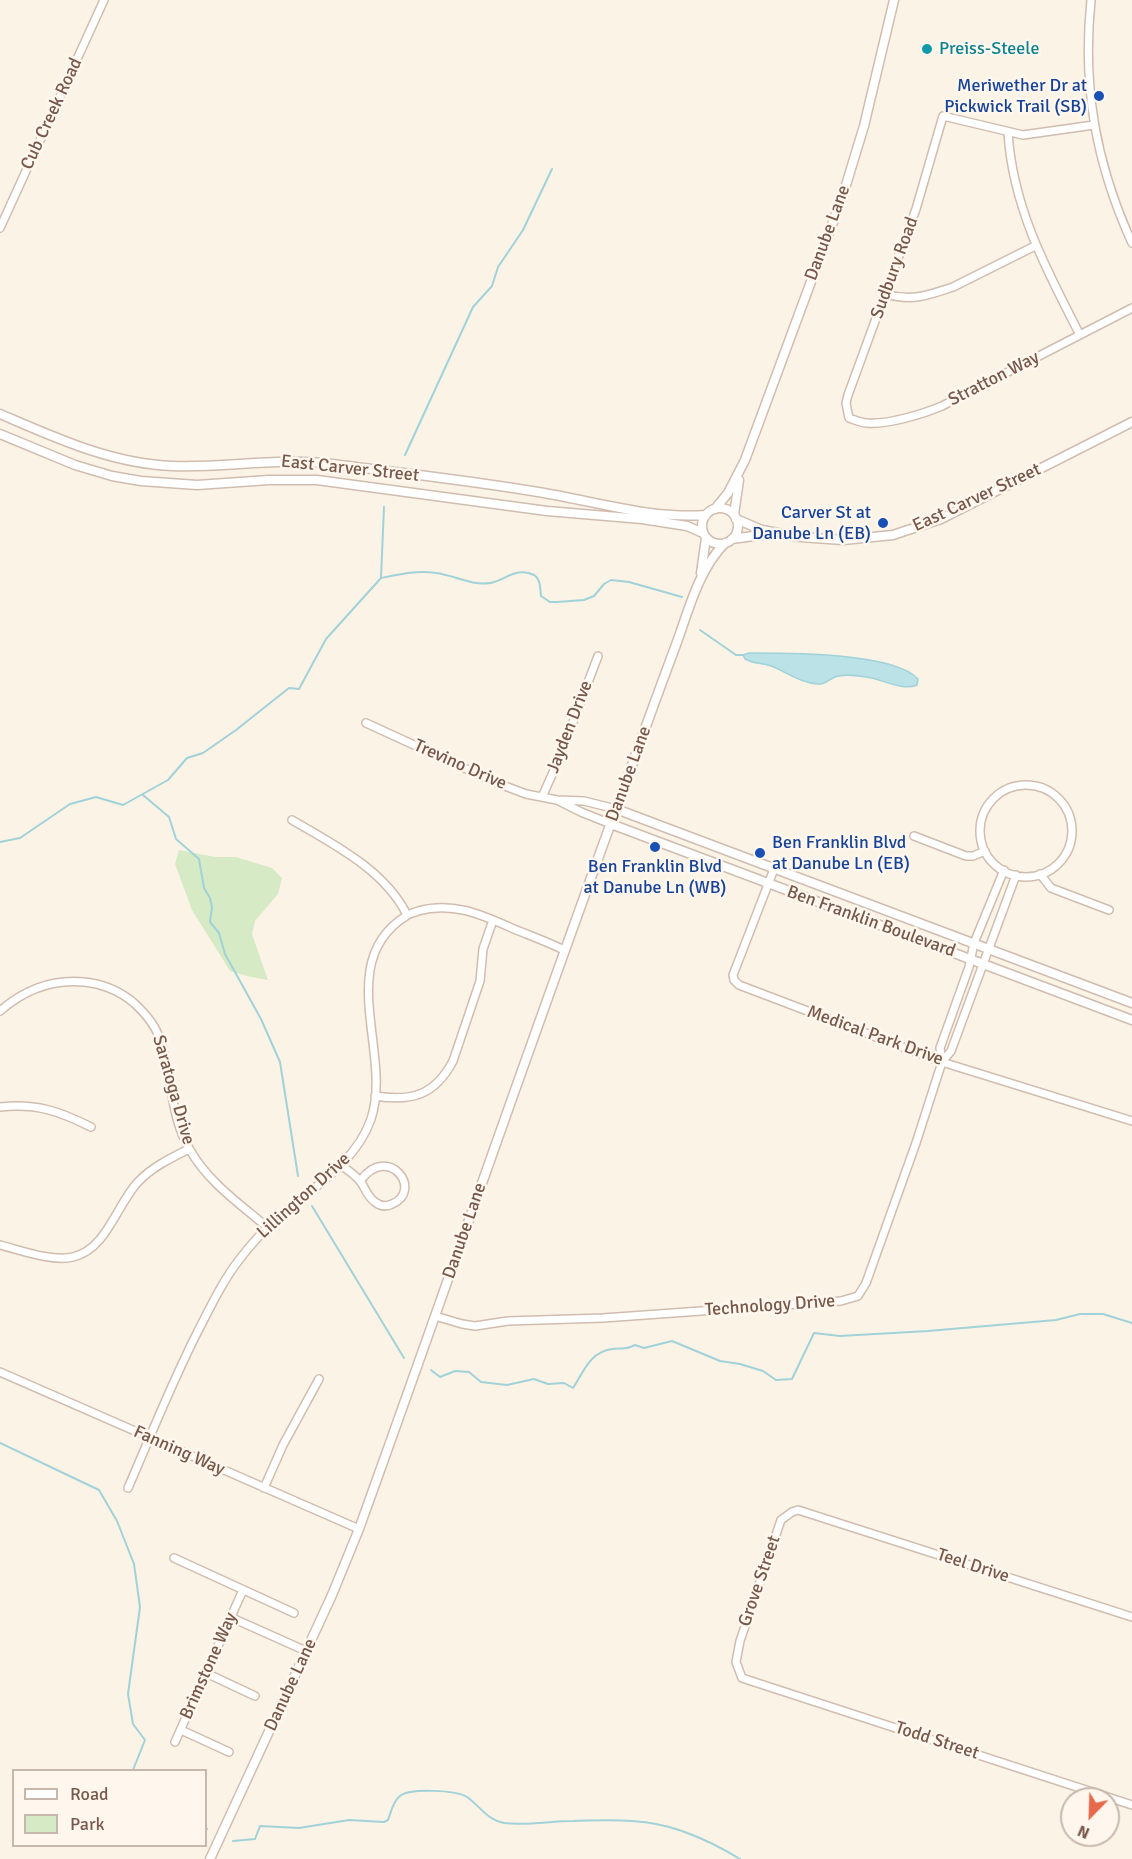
<!DOCTYPE html>
<style>
body{margin:0}
#map{position:relative;width:1132px;height:1859px;overflow:hidden;background:#fcf3e7;font-family:Signika,sans-serif}
canvas{display:block}
.legend{position:absolute;left:12px;top:1769px;width:195px;height:78px;box-sizing:border-box;background:#fff7ed;border:2px solid #c8b8ac;margin:0;padding:8px 10px;list-style:none;font-size:18px;color:#76594b}
.legend li{display:flex;align-items:center;gap:12px;height:30px}
.legend b{width:30px;border:2px solid #c8b8ac}
.north{position:absolute;left:1060px;top:1787px;width:60px;height:60px;box-sizing:border-box;background:#fff7ed;border:2px solid #c8b8ac;border-radius:50%;rotate:203deg;font-size:16px;font-weight:700;line-height:24px;text-align:center;color:#76594b}
.north::after{content:'';display:block;margin:auto;width:21px;height:27px;background:#e6694c;clip-path:polygon(50% 0,100% 100%,50% 72%,0 100%)}
</style>
<div id="map">
<canvas width="1132" height="1859"></canvas>
<ul class="legend">
<li><b style="height:8px;background:#fff"></b>Road</li>
<li><b style="height:16px;background:#d5eac5"></b>Park</li>
</ul>
<div class="north">N</div>
</div>
<script>
const ctx = document.querySelector('canvas').getContext('2d');
ctx.lineJoin = 'round';
function paint(path, color) {
  ctx.fillStyle = color;
  ctx.fill(path, 'evenodd');
}
function strokePath(path, color, width, dash) {
  ctx.strokeStyle = color;
  ctx.lineWidth = width;
  ctx.lineCap = dash ? 'butt' : 'round';
  ctx.setLineDash(dash || []);
  ctx.stroke(path);
}
function label(font, color, halo, rows, align = 'center') {
  ctx.font = font + ' Signika,sans-serif';
  ctx.lineWidth = 5;
  ctx.setLineDash([]);
  ctx.textBaseline = 'middle';
  ctx.strokeStyle = halo;
  ctx.fillStyle = color;
  for (const [text, x, y, turn = 0] of rows) {
    ctx.save();
    ctx.translate(x, y);
    ctx.rotate((+turn || 0) * Math.PI / 180);
    ctx.textAlign = isNaN(turn) ? turn : align;
    if (halo) ctx.strokeText(text, 0, 0);
    ctx.fillText(text, 0, 0);
    ctx.restore();
  }
}
const green = new Path2D(`
 M 179,850 L 215,857 L 236,857 L 272,868 L 282,878 L 278,894 L 255,921 L 252,934 L 268,980 L 251,977 L 230,971 L 192,910 L 175,864 Z`);
const water = new Path2D(`
 M 749,653 C 785,653 894,652 918,679 L 917,685 C 904,691 885,681 872,678 C 861,676 845,673 835,677 C 829,679 825,685 818,684 C 800,683 787,672 771,666 C 761,662 756,665 745,659 L 743,655 Z`);
const stream = new Path2D(`
 M 405,455 L 473,307 L 492,286 L 498,267 L 523,230 L 552,169
 M 381,578 C 400,574 417,570 436,573 C 454,575 471,586 490,583 C 504,581 517,566 534,575 C 541,579 540,589 541,596 L 550,602 L 557,602 L 584,600 L 594,596 L 604,584 L 611,580 L 629,582 L 682,597
 M 700,630 L 736,655 L 743,655
 M 143,795 L 169,817 L 176,839 L 199,859 L 204,888 L 210,898 L 212,907 L 210,922 L 219,933 L 225,954 L 261,1019 L 280,1062 L 298,1176
 M 0,842 L 20,838 L 70,804 L 96,797 L 123,805 L 168,780 L 187,758 L 203,753 L 236,730 L 289,688 L 299,689 L 326,639 L 381,578 L 384,507
 M 312,1206 L 404,1358
 M 431,1370 L 440,1377 L 455,1371 L 469,1372 L 481,1382 L 507,1385 L 534,1379 L 548,1384 L 564,1383 L 573,1388 C 584,1371 590,1352 612,1349 C 623,1347 623,1351 635,1345 L 644,1348 L 672,1341 L 720,1361 L 740,1364 L 763,1371 L 776,1380 L 792,1379 L 814,1333 L 840,1336 L 928,1331 L 1056,1320 L 1080,1314 L 1103,1314 L 1132,1323
 M 0,1443 L 99,1490 L 117,1521 L 134,1564 L 140,1607 L 128,1694 L 133,1724 L 145,1740 L 133,1770
 M 206,1828 L 207,1829
 M 233,1841 L 255,1839 L 260,1826 L 299,1828 L 349,1820 L 384,1822 L 388,1820 C 391,1812 393,1801 400,1796 C 410,1788 456,1790 467,1797 C 480,1806 487,1820 504,1823 C 527,1826 550,1821 573,1821 C 609,1820 648,1818 682,1831 C 702,1838 722,1848 740,1859`);
const minor = new Path2D(`
 M 1091,0 C 1082,87 1096,164 1132,243
 M 1094,125 L 1023,135 L 943,116 L 916,209 L 848,395 L 846,403 L 849,418 C 855,420 861,423 867,423 C 887,425 923,414 942,406 L 1132,308
 M 1008,133 C 1013,208 1046,269 1080,335
 M 0,228 L 104,0
 M 886,294 C 911,302 929,295 953,287 L 1035,246
 M 366,723 L 497,783 L 526,794 L 557,800 L 584,801 L 616,809
 M980 831a46 46 0 1 1 92 0a46 46 0 1 1-92 0Z
 M 542,797 L 559,759 L 598,656
 M 559,801 L 581,812 L 611,824
 M 292,820 C 333,844 385,870 407,915
 M 914,836 L 966,856 L 973,856 L 985,851
 M 774,869 L 733,975 L 734,980 L 739,985 L 942,1062 L 1132,1121
 M 1040,874 L 1051,888 L 1109,910
 M 0,1011 C 24,990 52,979 84,982 C 103,984 120,991 134,1003 C 145,1013 156,1026 160,1040 C 172,1076 170,1117 190,1150 C 208,1182 240,1204 267,1227
 M 942,1062 L 940,1048 L 969,967 L 974,943 L 1004,870
 M 375,1096 C 412,1102 435,1095 453,1061 L 480,981 L 483,949 L 493,920
 M 0,1107 C 36,1103 59,1111 91,1127
 M 341,1165 C 347,1170 354,1174 359,1180 C 364,1184 366,1196 375,1202 C 380,1206 386,1207 392,1204 C 424,1191 389,1143 361,1180
 M 0,1245 C 20,1250 52,1262 73,1257 C 107,1249 117,1204 138,1182 C 152,1167 171,1158 189,1149
 M 435,1316 L 462,1324 L 475,1326 L 508,1321 L 603,1318 L 841,1301 L 858,1296 L 866,1283 L 916,1143 L 942,1062 L 951,1051 L 1016,875
 M 0,1372 L 359,1529
 M 128,1488 C 151,1435 172,1382 198,1331 C 211,1306 222,1282 239,1260 C 251,1244 264,1230 279,1217 C 312,1188 356,1163 371,1119 C 393,1054 333,962 406,916 C 410,913 414,913 418,911 C 453,901 482,915 514,929 C 531,936 548,942 564,950
 M 264,1488 L 283,1445 L 319,1379
 M 174,1558 L 294,1613
 M 230,1617 L 306,1651
 M 1132,1617 L 798,1510 L 792,1512 L 781,1520 L 740,1641 L 736,1662 L 742,1678 L 1132,1805
 M 206,1673 L 255,1696
 M 181,1730 L 229,1752
 M 175,1742 L 243,1590`);
const tertiary = new Path2D(`
 M 0,414 C 56,438 112,464 173,466 C 226,468 279,457 332,464 C 402,473 475,481 544,493 C 597,502 651,519 706,515
 M 0,434 L 75,465 L 112,476 L 141,481 L 197,485 L 269,480 L 317,480 L 547,511 L 642,519 L 687,526 L 703,533
 M702 526a18 18 0 1 1 36 0a18 18 0 1 1-36 0Z
 M 715,509 L 728,493 L 745,460 L 843,195 L 864,126 L 894,0
 M 734,515 L 739,480
 M 736,519 L 762,530 L 800,537 L 843,540 L 893,535 L 941,519 L 1132,422
 M 732,539 L 768,534
 M 701,573 L 706,538
 M 616,809 L 1132,1003
 M 611,824 L 1132,1020
 M 210,1859 L 332,1595 L 359,1529 C 450,1277 537,1023 630,771 C 645,728 661,685 677,642 C 689,609 699,569 725,543`);
const markers = [
 [927,49,6,"#0f9aa8"],
 [1099,96,6,"#1a4fb4"],
 [883,523,6,"#1a4fb4"],
 [655,847,6,"#1a4fb4"],
 [760,853,6,"#1a4fb4"]
];
const cultureNames = [
 ["Preiss-Steele",939,49]
];
const transitNames = [
 ["Meriwether Dr at",1087,86],
 ["Pickwick Trail (SB)",1087,107],
 ["Carver St at",871,513],
 ["Danube Ln (EB)",871,534],
 ["Ben Franklin Blvd",772,843,"left"],
 ["at Danube Ln (EB)",772,864,"left"],
 ["Ben Franklin Blvd",655,867,"center"],
 ["at Danube Ln (WB)",655,888,"center"]
];
const streetNames = [
 ["Cub Creek Road",52,114,-65],
 ["Danube Lane",828,233,-70],
 ["Sudbury Road",895,268,-70],
 ["Stratton Way",994,379,-27],
 ["East Carver Street",350,469,6],
 ["East Carver Street",977,498,-25],
 ["Jayden Drive",570,727,-69],
 ["Trevino Drive",460,765,24],
 ["Danube Lane",629,774,-70],
 ["Ben Franklin Boulevard",871,922,20],
 ["Medical Park Drive",875,1036,20],
 ["Saratoga Drive",173,1090,74],
 ["Lillington Drive",304,1196,-42],
 ["Danube Lane",465,1231,-71],
 ["Technology Drive",770,1306,-4],
 ["Fanning Way",179,1451,24],
 ["Teel Drive",973,1566,18],
 ["Grove Street",760,1581,-71],
 ["Brimstone Way",209,1666,-66],
 ["Danube Lane",291,1685,-65],
 ["Todd Street",937,1741,18]
];
paint(green, '#d5eac5');
paint(water, '#bbe2e6');
strokePath(water, '#a1d2d8', 1.5);
strokePath(stream, '#a1d2d8', 2);
strokePath(minor, '#d0bdaf', 10);
strokePath(tertiary, '#d0bdaf', 11);
strokePath(minor, '#fff', 7);
strokePath(tertiary, '#fff', 8);
for (const [x, y, r, color] of markers) {
  const dot = new Path2D();
  dot.arc(x, y, r, 0, 2 * Math.PI);
  ctx.fillStyle = color;
  ctx.fill(dot);
  strokePath(dot, '#fff7ed', 2);
}
label('18px', '#0d838f', '#fff7ed', cultureNames, 'left');
label('18px', '#164399', '#fff7ed', transitNames, 'right');
label('18px', '#76594b', '#fff7ed', streetNames);
</script>
